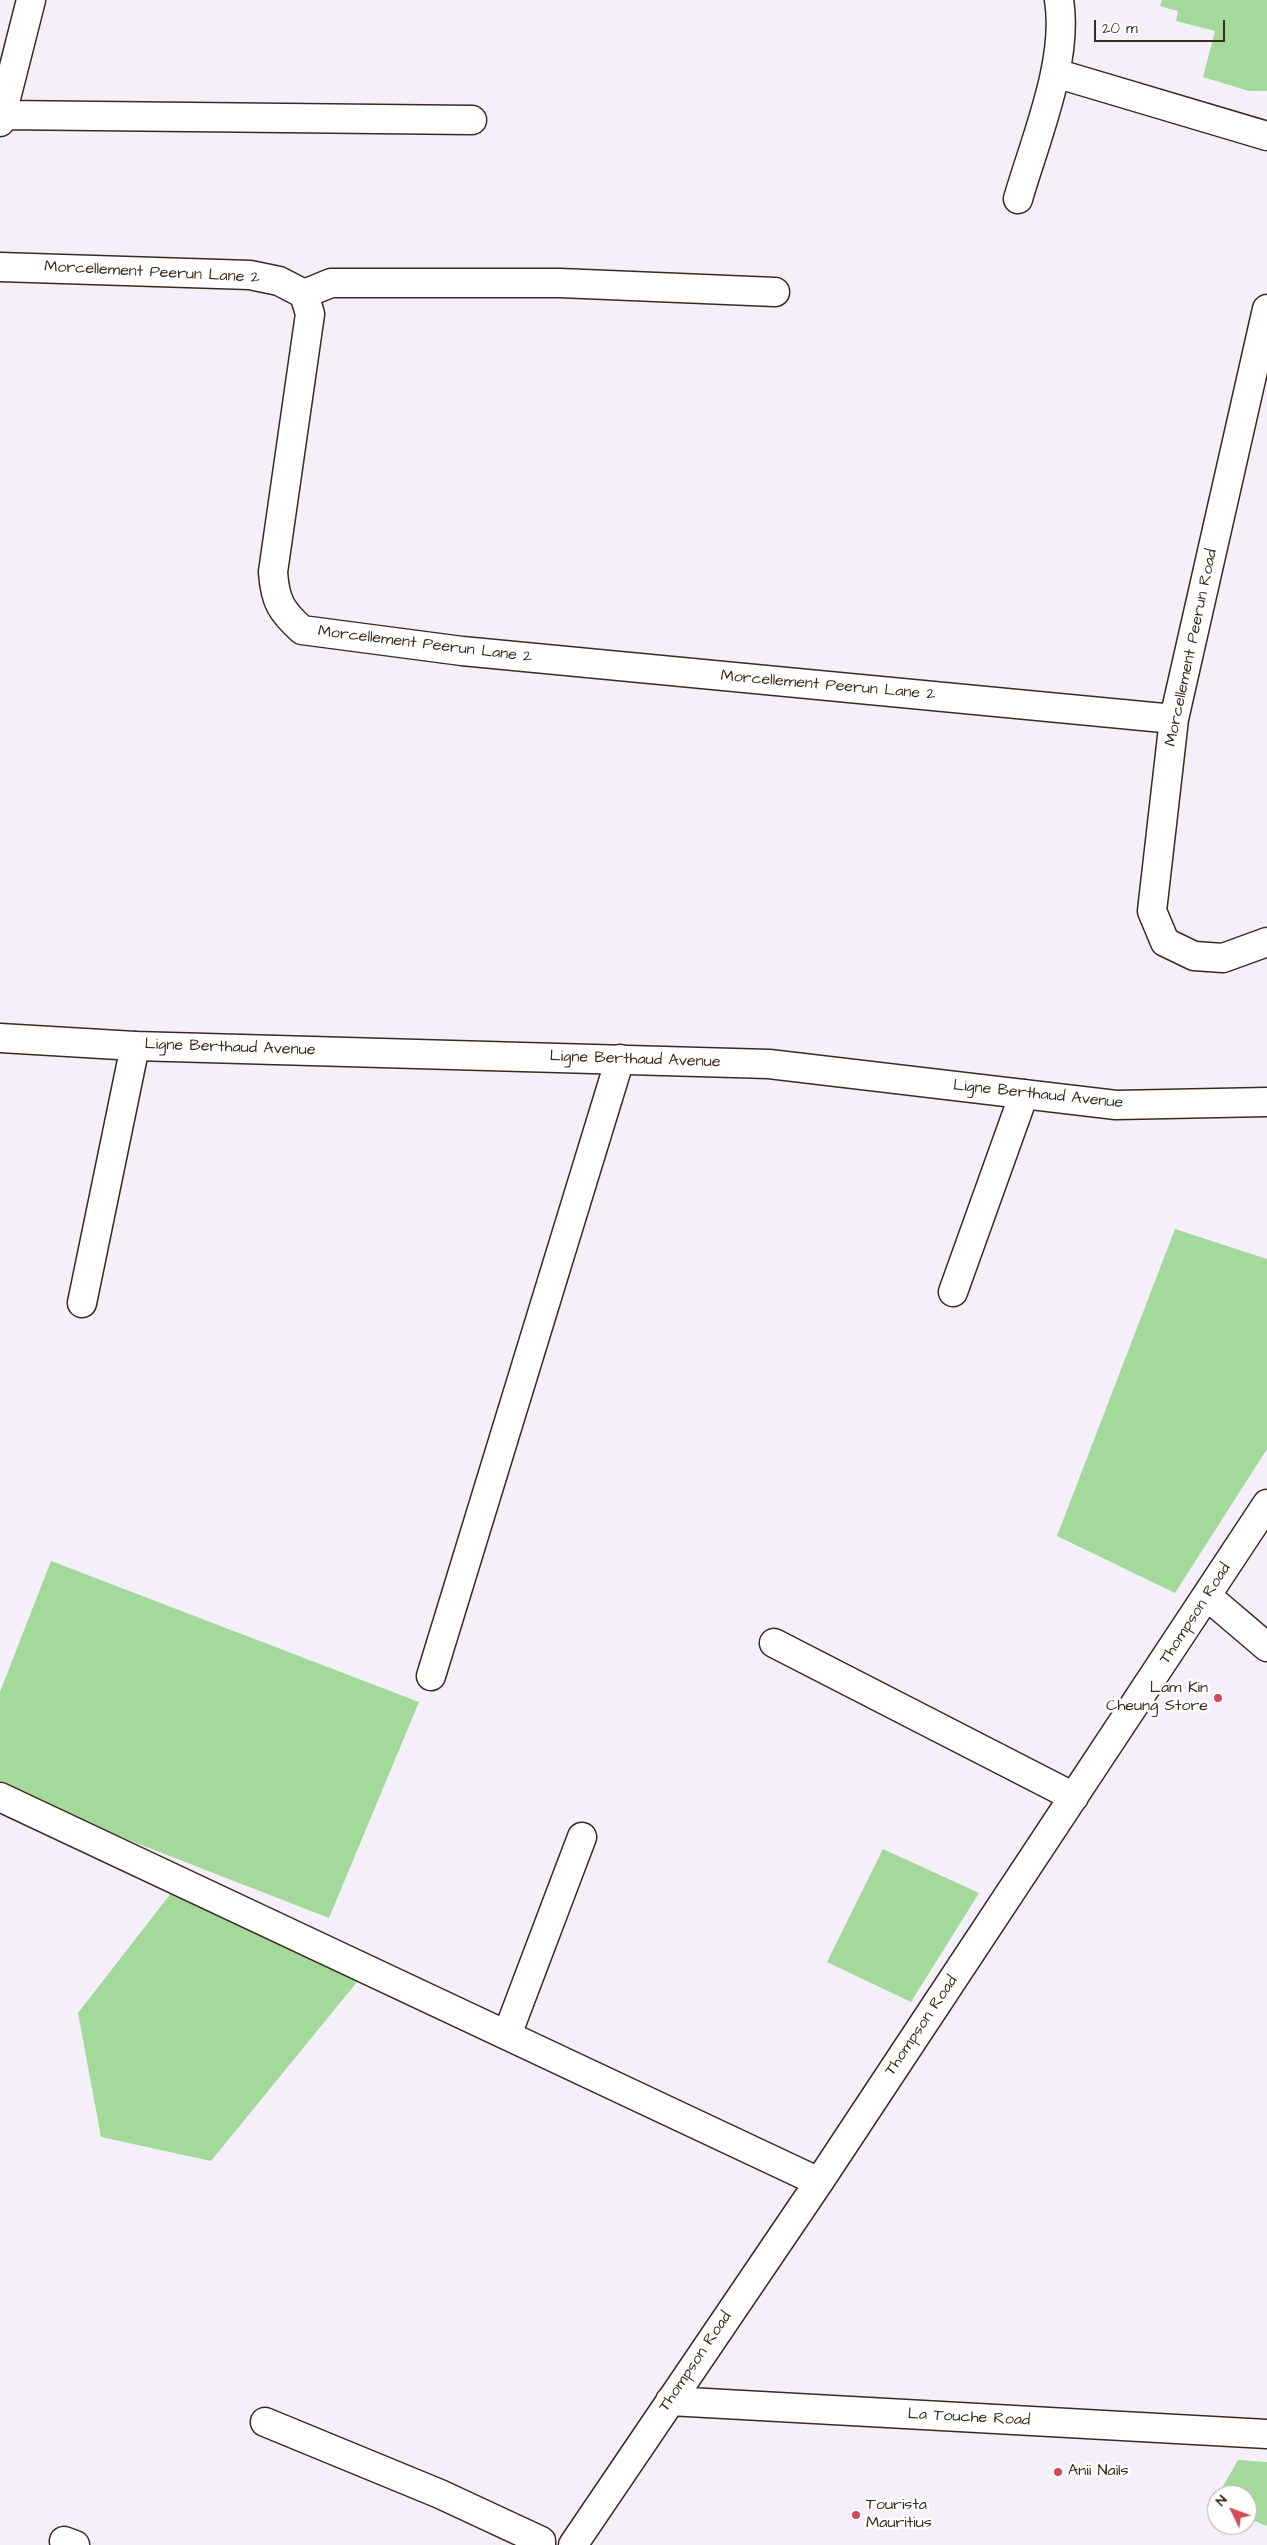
<!DOCTYPE html>
<style>
body{margin:0}
#map{position:relative;width:1267px;height:2545px;overflow:hidden;background:#f4eff8;font-family:"Architects Daughter",sans-serif}
canvas{display:block}
.north{position:absolute;left:1207px;top:2485px;width:50px;height:50px;box-sizing:border-box;background:#fff;border:1px solid #b1aaa5;border-radius:50%;rotate:312deg;font-size:14px;font-weight:700;line-height:20px;text-align:center;color:#3b2a1e}
.north::after{content:'';display:block;margin:auto;width:18px;height:22px;background:#d1495b;clip-path:polygon(50% 0,100% 100%,50% 72%,0 100%)}
.scale{position:absolute;left:1094px;top:20px;width:131px;height:22px;box-sizing:border-box;border:2px solid #3b2a1e;border-top:0;padding-left:6px;font-size:15px;line-height:18px;white-space:nowrap;color:#3b2a1e;-webkit-text-stroke:4px #fff;paint-order:stroke}
</style>
<div id="map">
<canvas width="1267" height="2545"></canvas>
<div class="north">N</div>
<div class="scale">20 m</div>
</div>
<script>
const ctx = document.querySelector('canvas').getContext('2d');
ctx.lineJoin = 'round';
function paint(path, color) {
  ctx.fillStyle = color;
  ctx.fill(path, 'evenodd');
}
function strokePath(path, color, width, dash) {
  ctx.strokeStyle = color;
  ctx.lineWidth = width;
  ctx.lineCap = dash ? 'butt' : 'round';
  ctx.setLineDash(dash || []);
  ctx.stroke(path);
}
function label(font, color, halo, rows, align = 'center') {
  ctx.font = font + ' "Architects Daughter",sans-serif';
  ctx.lineWidth = 5;
  ctx.setLineDash([]);
  ctx.textBaseline = 'middle';
  ctx.strokeStyle = halo;
  ctx.fillStyle = color;
  for (const [text, x, y, turn = 0] of rows) {
    ctx.save();
    ctx.translate(x, y);
    ctx.rotate((+turn || 0) * Math.PI / 180);
    ctx.textAlign = isNaN(turn) ? turn : align;
    if (halo) ctx.strokeText(text, 0, 0);
    ctx.fillText(text, 0, 0);
    ctx.restore();
  }
}
const green = new Path2D(`
 M 1162,0 L 1267,0 L 1267,91 L 1249,91 L 1203,77 L 1215,31 L 1176,21 L 1178,11 L 1160,6 Z
 M 1175,1229 L 1267,1259 L 1267,1449 L 1175,1593 L 1057,1536 Z
 M 51,1561 L 419,1702 L 329,1918 L 0,1790 L 0,1692 Z
 M 883,1849 L 979,1893 L 911,2002 L 827,1962 Z
 M 175,1888 L 357,1982 L 211,2161 L 101,2137 L 78,2013 Z
 M 1238,2460 L 1267,2462 L 1267,2526 L 1247,2518 L 1247,2495 L 1218,2495 Z`);
const street = new Path2D(`
 M 1055,73 L 1267,136
 M 2,115 L 472,120
 M 0,122 L 31,0
 M 1018,199 C 1035,140 1069,61 1059,0
 M 0,267 L 250,275 L 279,281 L 304,294 L 310,314 L 273,572 C 275,601 281,611 302,630 L 462,651 L 1174,719
 M 304,294 L 331,283 L 560,283 L 775,292
 M 1267,309 L 1174,719 L 1152,911 L 1165,942 L 1194,956 L 1223,958 L 1267,942
 M 953,1292 L 1024,1094
 M 82,1303 L 135,1046
 M 1207,1596 L 1267,1647
 M 774,1643 L 1074,1797
 M 431,1676 L 620,1059
 M 0,1797 L 819,2182
 M 507,2035 L 582,1837
 M 670,2401 L 1267,2434
 M 265,2422 L 440,2494 L 541,2541 L 541,2545
 M 64,2541 L 75,2545
 M 573,2545 L 819,2182 L 1267,1504`);
const secondary = new Path2D(`
 M 0,1038 L 135,1046 L 769,1064 L 1116,1105 L 1267,1102`);
const markers = [
 [1218,1698,5,"#d1495b"],
 [1058,2472,5,"#d1495b"],
 [856,2515,5,"#d1495b"]
];
const streetNames = [
 ["Morcellement Peerun Lane 2",152,273,3],
 ["Morcellement Peerun Lane 2",425,645,7],
 ["Morcellement Peerun Road",1192,648,-78],
 ["Morcellement Peerun Lane 2",828,686,5],
 ["Ligne Berthaud Avenue",230,1048,2],
 ["Ligne Berthaud Avenue",635,1060,2],
 ["Ligne Berthaud Avenue",1038,1095,6],
 ["Thompson Road",1196,1614,-57],
 ["Thompson Road",922,2026,-56],
 ["Thompson Road",696,2362,-56],
 ["La Touche Road",969,2418,3]
];
const poiNames = [
 ["Lam Kin",1208,1689,"right"],
 ["Cheung Store",1208,1707,"right"],
 ["Anii Nails",1068,2472],
 ["Tourista",866,2506],
 ["Mauritius",866,2524]
];
paint(green, '#a4d99c');
strokePath(street, '#3b2a1e', 31);
strokePath(secondary, '#3b2a1e', 31);
strokePath(street, '#fff', 28);
strokePath(secondary, '#fff', 28);
for (const [x, y, r, color] of markers) {
  const dot = new Path2D();
  dot.arc(x, y, r, 0, 2 * Math.PI);
  ctx.fillStyle = color;
  ctx.fill(dot);
  strokePath(dot, '#fff', 2);
}
label('16px', '#3b2a1e', '#fff', streetNames);
label('16px', '#3b2a1e', '#fff', poiNames, 'left');
</script>
